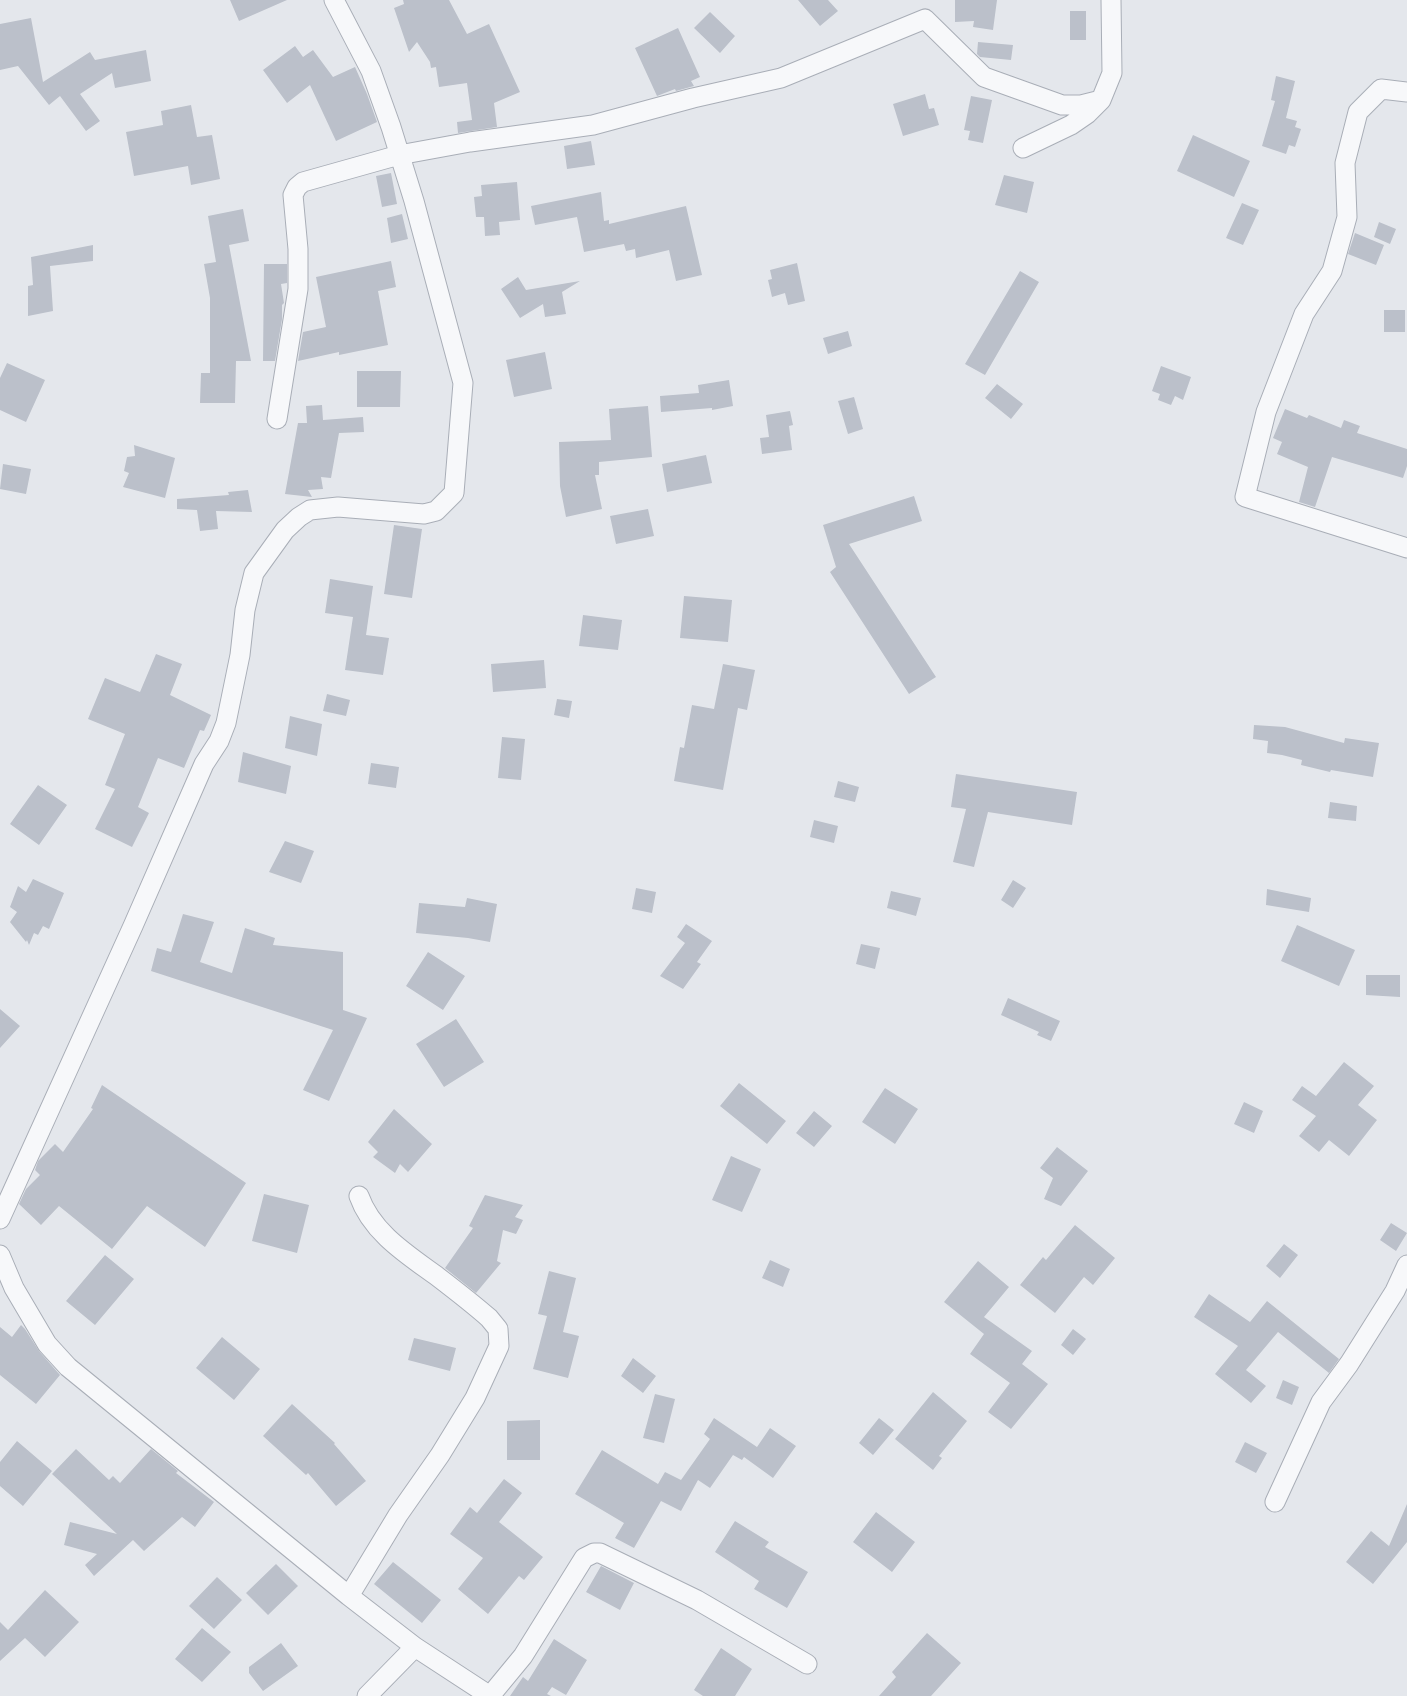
<!DOCTYPE html>
<style>
body{margin:0}
canvas{display:block;background:#e4e7ec}
</style>
<canvas width="1407" height="1696"></canvas>
<script>
const ctx = document.querySelector('canvas').getContext('2d');
ctx.lineJoin = 'round';
function paint(path, color) {
  ctx.fillStyle = color;
  ctx.fill(path, 'evenodd');
}
function strokePath(path, color, width, dash) {
  ctx.strokeStyle = color;
  ctx.lineWidth = width;
  ctx.lineCap = dash ? 'butt' : 'round';
  ctx.setLineDash(dash || []);
  ctx.stroke(path);
}
const building = new Path2D(`
 M 230,0 L 287,0 L 239,21 Z
 M 403,0 L 449,0 L 467,34 L 489,24 L 520,92 L 494,103 L 497,127 L 458,133 L 457,122 L 472,120 L 467,83 L 439,87 L 436,67 L 431,68 L 430,62 L 417,42 L 409,52 L 394,8 L 404,4 Z
 M 798,0 L 828,0 L 838,11 L 820,26 Z
 M 955,0 L 997,0 L 993,30 L 973,27 L 974,21 L 955,22 Z
 M 1070,11 L 1086,11 L 1086,40 L 1070,40 Z
 M 710,12 L 735,36 L 720,53 L 694,28 Z
 M 31,18 L 43,82 L 90,52 L 95,60 L 146,50 L 151,81 L 115,88 L 112,73 L 80,94 L 100,121 L 86,131 L 60,96 L 49,105 L 18,66 L 0,70 L 0,24 Z
 M 678,28 L 700,77 L 691,81 L 694,86 L 676,91 L 675,89 L 657,96 L 635,48 Z
 M 978,42 L 1013,45 L 1011,60 L 980,57 L 977,54 Z
 M 295,46 L 303,57 L 313,50 L 333,77 L 355,67 L 367,94 L 377,122 L 336,141 L 310,85 L 287,103 L 263,70 Z
 M 1276,76 L 1295,81 L 1286,118 L 1297,121 L 1295,127 L 1301,129 L 1295,147 L 1289,145 L 1286,154 L 1262,146 L 1275,101 L 1271,100 Z
 M 925,94 L 929,109 L 934,108 L 939,125 L 903,136 L 893,104 Z
 M 971,96 L 992,100 L 983,143 L 968,140 L 970,131 L 964,130 Z
 M 191,105 L 197,137 L 212,135 L 220,179 L 191,185 L 188,166 L 134,176 L 126,132 L 163,125 L 161,111 Z
 M 1193,135 L 1250,161 L 1234,197 L 1177,171 Z
 M 591,141 L 595,165 L 567,169 L 564,146 Z
 M 391,173 L 397,204 L 382,207 L 376,176 Z
 M 1004,175 L 1034,182 L 1027,213 L 995,205 Z
 M 517,182 L 520,220 L 499,222 L 500,235 L 485,236 L 484,217 L 476,217 L 474,197 L 482,196 L 481,185 Z
 M 601,192 L 604,221 L 609,220 L 609,224 L 686,206 L 702,275 L 676,281 L 669,250 L 636,258 L 635,249 L 626,251 L 624,244 L 584,252 L 577,217 L 535,225 L 531,206 Z
 M 1242,203 L 1259,210 L 1243,245 L 1226,238 Z
 M 243,209 L 249,241 L 229,245 L 251,361 L 236,361 L 235,403 L 200,403 L 201,373 L 210,373 L 210,298 L 204,264 L 216,262 L 208,216 Z
 M 402,214 L 408,239 L 391,243 L 387,218 Z
 M 1379,222 L 1396,229 L 1390,244 L 1374,237 Z
 M 1355,233 L 1384,245 L 1376,265 L 1348,254 Z
 M 93,245 L 93,261 L 50,266 L 53,311 L 28,316 L 28,286 L 33,285 L 31,257 Z
 M 391,261 L 396,287 L 378,291 L 388,345 L 339,355 L 339,352 L 298,361 L 303,332 L 326,327 L 316,277 Z
 M 797,263 L 805,301 L 788,305 L 785,293 L 772,297 L 768,280 L 772,279 L 770,270 Z
 M 264,264 L 287,264 L 287,283 L 281,284 L 284,303 L 282,305 L 282,319 L 275,361 L 263,361 Z
 M 1020,271 L 1039,282 L 985,375 L 965,364 Z
 M 518,277 L 526,290 L 580,281 L 562,292 L 566,314 L 545,317 L 543,304 L 520,318 L 501,289 Z
 M 1384,310 L 1405,310 L 1405,332 L 1384,332 Z
 M 848,331 L 852,346 L 828,354 L 823,338 Z
 M 545,352 L 552,389 L 514,397 L 506,360 Z
 M 7,363 L 45,380 L 26,422 L 0,410 L 0,378 Z
 M 1161,366 L 1191,377 L 1183,400 L 1175,396 L 1171,405 L 1158,400 L 1160,394 L 1152,391 Z
 M 357,371 L 401,371 L 400,407 L 357,407 Z
 M 729,380 L 733,406 L 712,410 L 712,408 L 661,412 L 660,396 L 699,393 L 698,385 Z
 M 997,384 L 1023,404 L 1011,419 L 985,398 Z
 M 854,397 L 863,429 L 848,434 L 838,401 Z
 M 322,405 L 323,420 L 363,417 L 364,432 L 339,433 L 331,478 L 321,477 L 323,489 L 308,490 L 312,497 L 285,494 L 298,423 L 307,423 L 306,406 Z
 M 648,406 L 652,457 L 599,462 L 599,475 L 595,475 L 602,509 L 566,517 L 560,486 L 559,442 L 611,440 L 609,409 Z
 M 1285,409 L 1307,418 L 1309,415 L 1341,428 L 1344,420 L 1360,426 L 1357,433 L 1407,449 L 1407,466 L 1403,478 L 1332,457 L 1315,507 L 1299,502 L 1308,467 L 1277,454 L 1282,442 L 1273,438 Z
 M 790,411 L 793,425 L 789,426 L 792,450 L 762,454 L 760,438 L 769,437 L 766,415 Z
 M 134,445 L 175,458 L 165,498 L 123,487 L 129,473 L 124,471 L 127,457 L 135,456 Z
 M 706,455 L 712,483 L 667,492 L 662,464 Z
 M 3,464 L 31,469 L 26,494 L 0,489 Z
 M 248,490 L 252,512 L 216,511 L 218,529 L 200,531 L 197,510 L 177,509 L 177,499 L 229,495 L 228,492 Z
 M 914,496 L 922,521 L 849,544 L 936,677 L 909,694 L 830,572 L 836,567 L 823,525 Z
 M 648,509 L 654,536 L 616,544 L 610,516 Z
 M 394,525 L 422,529 L 412,598 L 384,594 Z
 M 330,579 L 373,586 L 366,635 L 389,638 L 383,675 L 345,670 L 353,617 L 325,613 Z
 M 684,596 L 732,600 L 728,642 L 680,638 Z
 M 583,615 L 622,620 L 618,650 L 579,646 Z
 M 156,654 L 182,664 L 170,695 L 211,715 L 204,731 L 200,730 L 184,768 L 158,758 L 138,807 L 149,813 L 132,847 L 95,829 L 115,789 L 105,785 L 125,734 L 88,719 L 105,678 L 140,692 Z
 M 544,660 L 546,688 L 493,692 L 491,664 Z
 M 723,664 L 755,670 L 747,710 L 738,708 L 723,790 L 674,781 L 680,747 L 684,748 L 692,705 L 714,709 Z
 M 327,694 L 350,700 L 346,716 L 323,711 Z
 M 557,699 L 572,701 L 569,718 L 554,715 Z
 M 290,716 L 322,724 L 317,756 L 285,748 Z
 M 1254,725 L 1285,727 L 1344,743 L 1345,738 L 1379,743 L 1373,777 L 1331,770 L 1330,772 L 1301,765 L 1302,760 L 1282,755 L 1267,753 L 1268,741 L 1253,739 Z
 M 502,737 L 525,739 L 521,780 L 498,778 Z
 M 243,752 L 291,766 L 286,794 L 238,782 Z
 M 371,763 L 399,767 L 396,788 L 368,784 Z
 M 956,774 L 1077,792 L 1072,825 L 988,812 L 974,867 L 953,862 L 966,809 L 951,807 Z
 M 838,781 L 859,787 L 855,802 L 834,797 Z
 M 38,785 L 67,805 L 39,845 L 10,824 Z
 M 1330,802 L 1357,806 L 1356,821 L 1328,818 Z
 M 814,820 L 838,826 L 834,843 L 810,837 Z
 M 285,841 L 314,851 L 301,883 L 269,872 Z
 M 33,879 L 64,893 L 49,929 L 43,926 L 38,935 L 34,933 L 29,945 L 27,940 L 26,942 L 10,922 L 17,912 L 10,907 L 18,886 L 26,892 Z
 M 1013,880 L 1026,888 L 1013,908 L 1001,900 Z
 M 636,888 L 656,892 L 652,913 L 632,909 Z
 M 1267,889 L 1311,898 L 1309,912 L 1266,905 Z
 M 891,891 L 921,898 L 916,916 L 887,908 Z
 M 467,898 L 497,904 L 490,942 L 468,938 L 416,933 L 419,903 L 465,907 Z
 M 183,914 L 214,922 L 200,962 L 232,973 L 245,928 L 275,938 L 273,945 L 343,952 L 343,1010 L 367,1018 L 329,1101 L 303,1090 L 333,1030 L 151,971 L 157,948 L 171,952 Z
 M 686,924 L 712,941 L 697,962 L 701,964 L 683,989 L 660,976 L 685,943 L 677,937 Z
 M 1297,925 L 1355,950 L 1339,986 L 1281,961 Z
 M 861,944 L 880,948 L 875,969 L 856,964 Z
 M 428,952 L 465,976 L 443,1010 L 406,986 Z
 M 1366,975 L 1400,975 L 1400,997 L 1366,995 Z
 M 1008,998 L 1060,1021 L 1051,1041 L 1037,1035 L 1039,1032 L 1001,1015 Z
 M 0,1009 L 20,1026 L 0,1048 Z
 M 456,1019 L 484,1062 L 444,1087 L 416,1044 Z
 M 1344,1062 L 1374,1086 L 1358,1105 L 1377,1120 L 1349,1156 L 1329,1140 L 1319,1152 L 1299,1136 L 1316,1116 L 1292,1100 L 1302,1086 L 1316,1096 Z
 M 739,1083 L 786,1121 L 767,1144 L 720,1106 Z
 M 102,1085 L 246,1183 L 205,1247 L 147,1206 L 112,1249 L 59,1206 L 41,1225 L 19,1204 L 26,1189 L 40,1175 L 35,1170 L 38,1161 L 55,1144 L 63,1152 L 93,1109 L 91,1108 Z
 M 885,1088 L 918,1109 L 895,1144 L 862,1122 Z
 M 1244,1102 L 1263,1111 L 1254,1133 L 1234,1124 Z
 M 394,1109 L 432,1144 L 408,1172 L 400,1164 L 395,1173 L 373,1157 L 378,1152 L 368,1142 Z
 M 814,1111 L 832,1126 L 814,1147 L 796,1133 Z
 M 1057,1147 L 1088,1171 L 1061,1206 L 1044,1199 L 1053,1178 L 1040,1168 Z
 M 731,1156 L 761,1169 L 742,1212 L 712,1200 Z
 M 264,1194 L 309,1205 L 297,1253 L 252,1241 Z
 M 485,1195 L 523,1205 L 515,1217 L 523,1220 L 516,1234 L 503,1230 L 497,1261 L 501,1263 L 476,1293 L 445,1268 L 473,1228 L 469,1226 Z
 M 1391,1223 L 1407,1233 L 1396,1251 L 1380,1240 Z
 M 1075,1225 L 1115,1258 L 1093,1285 L 1084,1277 L 1055,1313 L 1020,1285 L 1043,1257 L 1046,1260 Z
 M 1284,1244 L 1298,1255 L 1280,1278 L 1266,1266 Z
 M 105,1255 L 134,1279 L 95,1325 L 66,1301 Z
 M 770,1260 L 790,1269 L 783,1287 L 762,1278 Z
 M 978,1261 L 1009,1287 L 984,1317 L 1032,1351 L 1022,1364 L 1048,1384 L 1011,1429 L 988,1412 L 1010,1383 L 970,1354 L 984,1334 L 944,1302 Z
 M 549,1271 L 576,1278 L 563,1332 L 579,1336 L 568,1378 L 533,1369 L 547,1316 L 538,1314 Z
 M 1209,1294 L 1250,1322 L 1267,1301 L 1339,1359 L 1329,1373 L 1278,1332 L 1246,1370 L 1266,1386 L 1251,1403 L 1215,1374 L 1238,1346 L 1194,1317 Z
 M 21,1325 L 25,1329 L 39,1351 L 60,1375 L 36,1404 L 0,1375 L 0,1327 L 12,1337 Z
 M 1073,1329 L 1086,1339 L 1073,1355 L 1061,1345 Z
 M 222,1337 L 260,1369 L 234,1400 L 196,1368 Z
 M 414,1338 L 456,1348 L 450,1371 L 408,1360 Z
 M 633,1358 L 656,1376 L 643,1393 L 621,1376 Z
 M 1283,1380 L 1299,1387 L 1292,1405 L 1276,1398 Z
 M 933,1392 L 967,1421 L 939,1456 L 942,1458 L 933,1470 L 895,1439 Z
 M 655,1394 L 675,1399 L 664,1443 L 643,1438 Z
 M 292,1404 L 335,1443 L 334,1444 L 366,1481 L 336,1506 L 308,1473 L 306,1475 L 263,1436 Z
 M 714,1418 L 757,1447 L 770,1428 L 796,1446 L 773,1478 L 744,1457 L 742,1460 L 733,1455 L 710,1488 L 698,1480 L 681,1511 L 661,1501 L 634,1548 L 615,1538 L 624,1523 L 575,1494 L 602,1450 L 658,1484 L 665,1472 L 681,1480 L 710,1439 L 704,1434 Z
 M 879,1418 L 894,1430 L 873,1455 L 859,1443 Z
 M 540,1420 L 540,1460 L 507,1460 L 507,1421 Z
 M 17,1441 L 52,1471 L 23,1506 L 0,1486 L 0,1462 Z
 M 1245,1442 L 1267,1453 L 1256,1473 L 1235,1462 Z
 M 76,1449 L 109,1480 L 113,1476 L 120,1483 L 151,1449 L 178,1471 L 176,1473 L 214,1502 L 195,1527 L 182,1517 L 144,1551 L 133,1540 L 94,1576 L 85,1565 L 97,1554 L 64,1545 L 70,1522 L 117,1534 L 52,1474 Z
 M 504,1479 L 522,1493 L 499,1522 L 543,1557 L 524,1580 L 519,1576 L 488,1614 L 458,1589 L 483,1558 L 450,1534 L 470,1507 L 477,1513 Z
 M 1407,1504 L 1407,1542 L 1373,1584 L 1346,1562 L 1371,1531 L 1389,1546 Z
 M 876,1512 L 915,1542 L 892,1572 L 853,1542 Z
 M 735,1521 L 769,1542 L 765,1547 L 808,1572 L 787,1608 L 754,1589 L 759,1581 L 715,1552 Z
 M 393,1562 L 441,1600 L 422,1623 L 374,1584 Z
 M 276,1564 L 298,1586 L 268,1615 L 246,1593 Z
 M 601,1566 L 634,1583 L 620,1610 L 586,1592 Z
 M 217,1577 L 242,1600 L 214,1629 L 189,1606 Z
 M 45,1590 L 79,1622 L 45,1657 L 25,1638 L 0,1661 L 0,1622 L 8,1630 Z
 M 202,1628 L 231,1652 L 202,1682 L 175,1659 Z
 M 927,1633 L 961,1663 L 931,1696 L 879,1696 L 896,1677 L 892,1672 Z
 M 554,1639 L 587,1660 L 566,1695 L 552,1687 L 547,1694 L 551,1696 L 510,1696 L 523,1677 L 528,1681 Z
 M 281,1643 L 298,1666 L 263,1691 L 249,1673 L 249,1667 Z
 M 721,1648 L 752,1669 L 735,1696 L 703,1696 L 694,1690 Z`);
const street = new Path2D(`
 M 1407,92 L 1381,89 L 1358,112 L 1345,163 L 1347,217 L 1332,271 L 1304,314 L 1266,412 L 1245,497 L 1407,548
 M 1023,148 L 1071,125 L 1087,114 L 1101,100 L 1112,73 L 1111,0
 M 277,419 L 298,289 L 298,249 L 293,195 L 297,187 L 303,182 L 399,155 L 470,142 L 593,125 L 693,98 L 781,78 L 925,19 L 984,77 L 1062,105 L 1081,105 L 1101,100
 M 0,1219 L 133,926 L 204,764 L 219,741 L 226,723 L 240,655 L 245,610 L 254,573 L 285,530 L 299,517 L 310,510 L 338,507 L 424,514 L 436,511 L 454,493 L 463,383 L 414,201 L 391,127 L 371,71 L 334,0
 M 0,1255 L 14,1288 L 47,1344 L 68,1367 L 349,1596 L 415,1647 L 490,1696
 M 1275,1502 L 1321,1402 L 1349,1364 L 1395,1291 L 1407,1265
 M 349,1596 L 398,1515 L 440,1455 L 475,1398 L 499,1346 L 498,1329 L 489,1318 C 473,1304 455,1290 438,1277 C 408,1255 372,1233 359,1196
 M 367,1696 L 415,1647
 M 490,1696 L 523,1656 L 584,1558 L 594,1553 L 600,1553 L 697,1600 L 807,1664`);
paint(building, '#bbc0ca');
strokePath(street, '#a9aeb7', 21);
strokePath(street, '#f7f8fa', 19);
</script>
